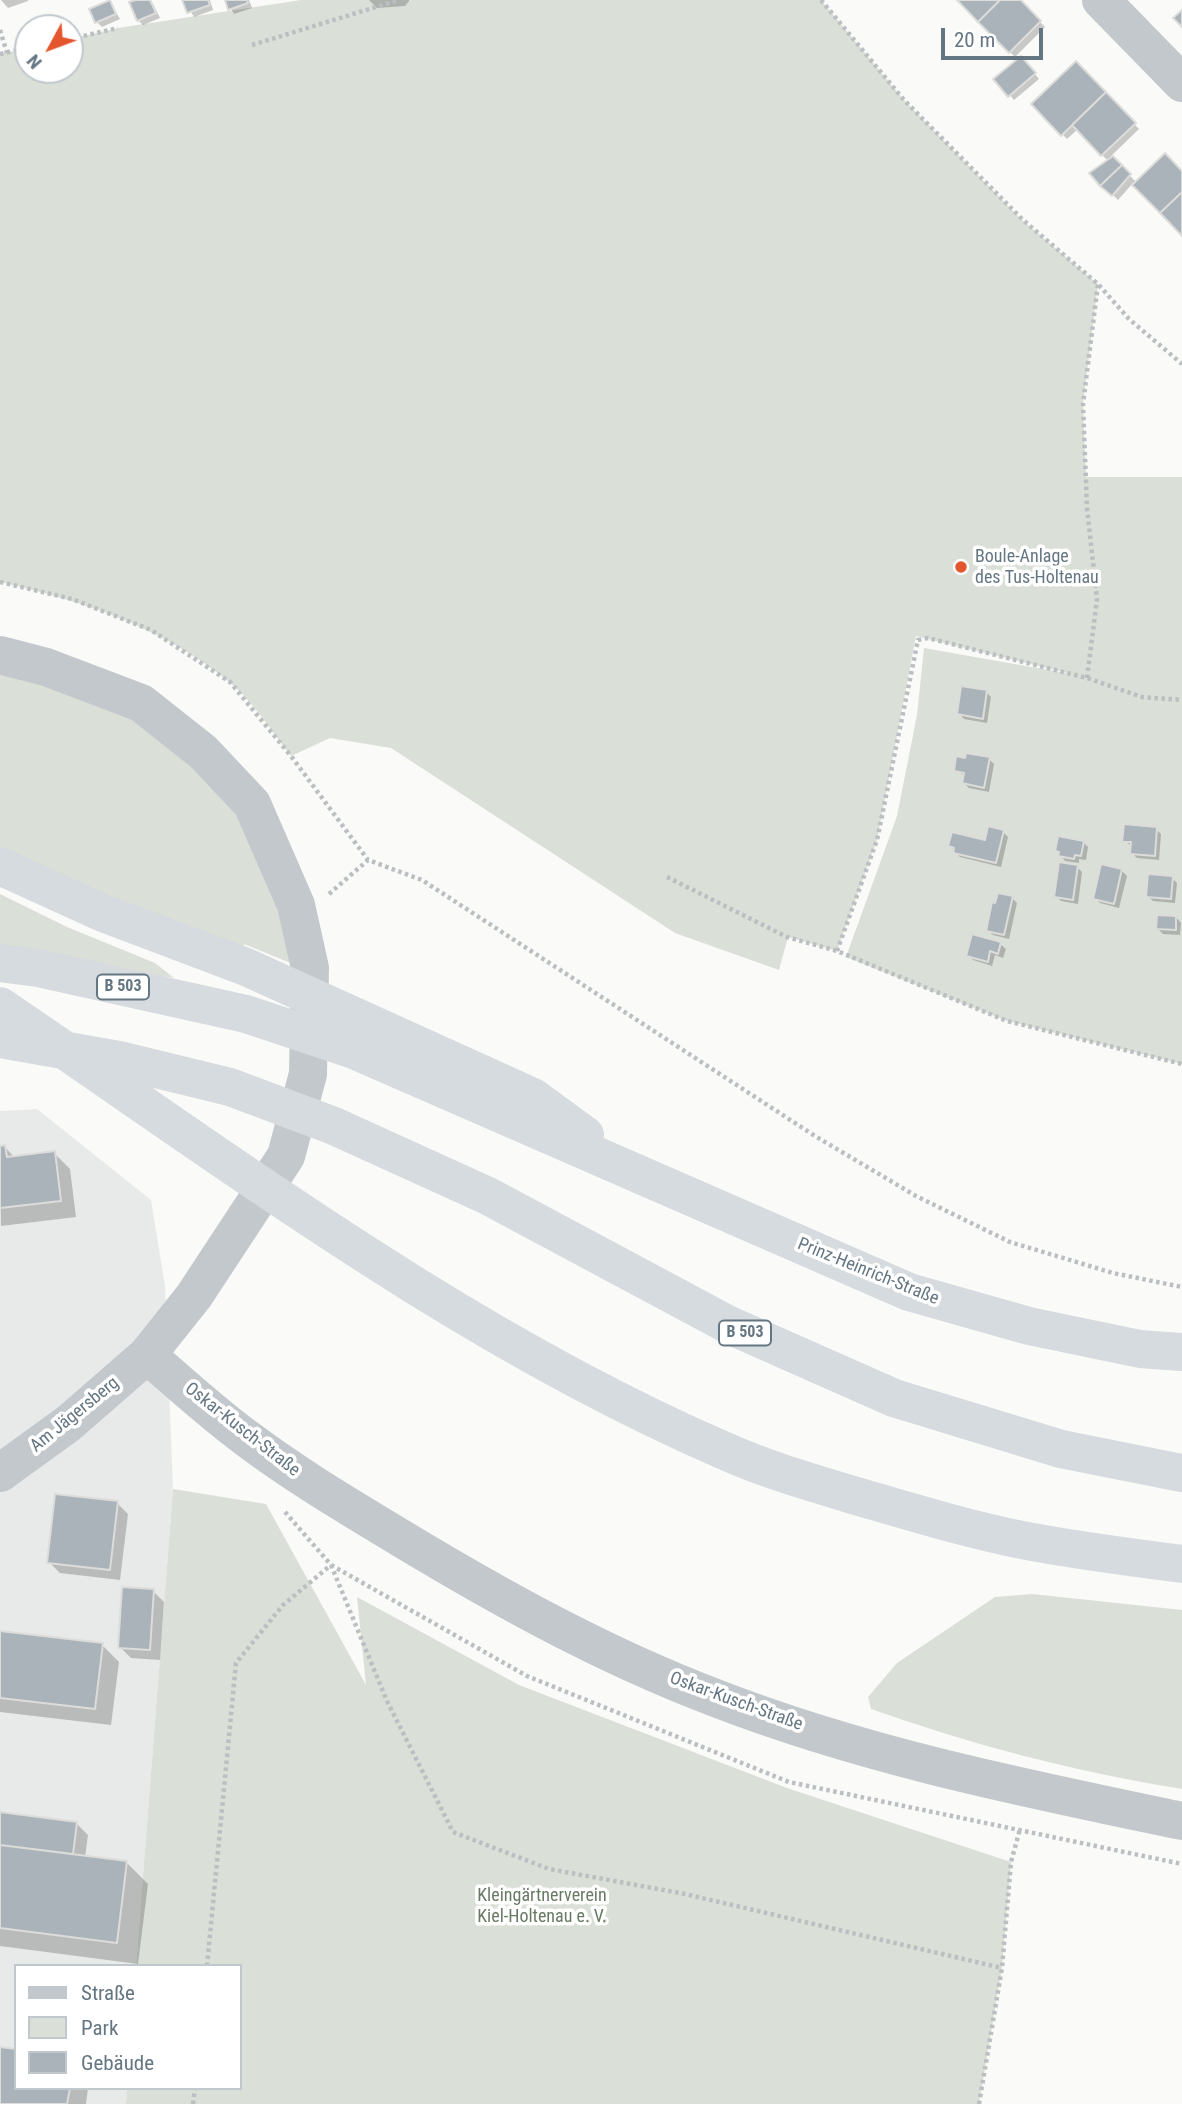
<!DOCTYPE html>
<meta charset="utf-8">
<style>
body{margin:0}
#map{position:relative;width:1182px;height:2104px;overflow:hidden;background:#fafaf8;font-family:"Roboto Condensed",sans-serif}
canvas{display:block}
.legend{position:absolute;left:14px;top:1964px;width:228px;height:126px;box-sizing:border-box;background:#fff;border:2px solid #c1c8cd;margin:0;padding:9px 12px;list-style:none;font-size:21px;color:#657683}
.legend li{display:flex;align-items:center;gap:14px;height:35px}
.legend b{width:35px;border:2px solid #c1c8cd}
.north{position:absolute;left:14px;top:14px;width:70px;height:70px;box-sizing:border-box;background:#fff;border:2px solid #c1c8cd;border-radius:50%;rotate:229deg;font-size:19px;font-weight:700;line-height:28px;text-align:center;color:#657683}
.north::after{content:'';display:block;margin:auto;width:24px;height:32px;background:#e4572e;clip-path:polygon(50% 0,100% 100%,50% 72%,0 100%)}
.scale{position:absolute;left:941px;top:28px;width:102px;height:32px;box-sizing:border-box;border:4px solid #657683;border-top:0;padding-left:9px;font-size:21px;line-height:24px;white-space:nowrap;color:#657683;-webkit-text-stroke:5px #fff;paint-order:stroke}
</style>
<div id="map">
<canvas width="1182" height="2104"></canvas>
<ul class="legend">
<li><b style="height:9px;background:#c3c8cc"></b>Straße</li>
<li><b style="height:19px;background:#dadfd7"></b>Park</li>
<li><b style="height:19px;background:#aab3b9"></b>Gebäude</li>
</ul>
<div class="north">N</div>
<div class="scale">20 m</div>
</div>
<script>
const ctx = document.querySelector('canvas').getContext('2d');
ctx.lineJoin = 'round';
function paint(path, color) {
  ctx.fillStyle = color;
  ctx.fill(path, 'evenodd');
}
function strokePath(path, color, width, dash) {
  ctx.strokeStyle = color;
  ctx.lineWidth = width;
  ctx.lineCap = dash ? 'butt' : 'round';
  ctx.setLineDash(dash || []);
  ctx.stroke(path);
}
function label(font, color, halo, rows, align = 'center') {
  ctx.font = font + ' "Roboto Condensed",sans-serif';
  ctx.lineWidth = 7;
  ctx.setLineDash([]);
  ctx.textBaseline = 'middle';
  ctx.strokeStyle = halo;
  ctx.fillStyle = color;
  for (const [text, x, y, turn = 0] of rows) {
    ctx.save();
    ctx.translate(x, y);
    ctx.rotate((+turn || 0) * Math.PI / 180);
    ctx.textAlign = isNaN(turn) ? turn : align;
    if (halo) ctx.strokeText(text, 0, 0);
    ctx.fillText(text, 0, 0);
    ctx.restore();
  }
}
const built = new Path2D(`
 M 37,1109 L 151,1200 L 165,1286 L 173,1489 L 136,1966 L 16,1966 L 16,2088 L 127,2088 L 126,2104 L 0,2104 L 0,1111 Z`);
const green = new Path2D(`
 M 301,0 L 821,0 L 904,100 L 1022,220 L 1098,284 L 1083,404 L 1086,477 L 1182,477 L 1182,1064 L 1007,1021 L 846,957 L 897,816 L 917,715 L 924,648 L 1071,674 L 916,636 L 877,840 L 837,951 L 788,937 L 779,970 L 675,933 L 391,748 L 330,738 L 291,756 C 272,732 253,701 229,682 C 163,627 82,601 0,582 L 0,54 L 28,48 L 28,70 L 70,70 L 70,39 L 118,28 Z
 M 0,655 L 141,703 L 252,804 L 310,971 L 244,944 L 246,967 L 0,866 Z
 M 0,894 L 67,927 L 155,963 L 174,978 L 0,953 Z
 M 173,1489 L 266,1504 L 366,1685 L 357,1597 L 519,1685 L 787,1788 L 1011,1862 L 1002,1968 L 979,2104 L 126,2104 L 127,2088 L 240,2088 L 240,1966 L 136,1966 Z
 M 1032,1594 L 1182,1610 L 1182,1789 C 1077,1772 972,1745 871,1709 L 868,1697 L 897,1663 L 995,1597 Z`);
const shadow = new Path2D(`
 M 1,0 L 28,0 L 28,1 L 8,8 Z
 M 140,0 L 151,0 L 160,18 L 143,25 L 138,20 Z
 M 184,0 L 210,0 L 213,10 L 194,17 Z
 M 226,0 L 249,0 L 252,8 L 234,14 Z
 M 369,0 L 409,0 L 409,1 L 405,6 L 377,8 Z
 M 959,0 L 1018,0 L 1045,27 L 1015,57 Z
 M 110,2 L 120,19 L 102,27 L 97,22 Z
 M 1026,63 L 1039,79 L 1014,100 L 1010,95 Z
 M 1076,64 L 1139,129 L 1111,156 L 1137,183 L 1182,173 L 1182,233 L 1133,183 L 1118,200 L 1091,173 L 1108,161 L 1078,129 L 1067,139 L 1033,104 Z
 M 986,692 L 991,697 L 987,723 L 964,719 L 959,713 Z
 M 989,759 L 994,764 L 989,792 L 969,788 L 964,783 L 965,776 L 956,770 Z
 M 1156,829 L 1161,834 L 1159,860 L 1137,858 L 1132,853 L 1132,846 L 1124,841 Z
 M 1003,832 L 1008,837 L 1001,867 L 960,857 L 950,846 L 986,842 Z
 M 1083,842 L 1088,847 L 1086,860 L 1079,859 L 1079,863 L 1065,861 L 1057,850 Z
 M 1077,867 L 1082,872 L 1078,904 L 1061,901 L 1056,896 Z
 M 1122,871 L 1127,876 L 1119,908 L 1100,903 L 1095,898 Z
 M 1172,878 L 1177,883 L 1175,903 L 1153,901 L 1148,896 Z
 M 1012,898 L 1017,903 L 1009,939 L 993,935 L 988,930 L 997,905 Z
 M 1176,917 L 1181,923 L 1180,935 L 1163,934 L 1158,929 Z
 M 973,936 L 1000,944 L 1006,949 L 1003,958 L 995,955 L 992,966 L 973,960 L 968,955 Z
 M 5,1147 L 15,1158 L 54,1153 L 70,1169 L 76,1217 L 1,1226 L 0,1148 Z
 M 117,1503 L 128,1514 L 120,1580 L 60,1573 L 49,1562 Z
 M 153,1591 L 164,1602 L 160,1660 L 131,1658 L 120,1647 Z
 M 0,1633 L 102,1645 L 119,1662 L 111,1725 L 0,1712 Z
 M 0,1820 L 77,1824 L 88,1835 L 85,1857 L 126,1862 L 148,1884 L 138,1964 L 0,1946 Z
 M 0,2049 L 16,2088 L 88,2088 L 86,2104 L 0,2104 Z`);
const building = new Path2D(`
 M 110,0 L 116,14 L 95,23 L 89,9 Z
 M 136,0 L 150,0 L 156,13 L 137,21 L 129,2 Z
 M 182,0 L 208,0 L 210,5 L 187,13 Z
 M 225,0 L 247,0 L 248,3 L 228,10 Z
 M 957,0 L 1000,0 L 978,22 Z
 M 1000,0 L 1021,0 L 1041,21 L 1009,53 L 978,22 Z
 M 1182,10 L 1182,27 L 1173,18 Z
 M 1021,56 L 1036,73 L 1008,97 L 993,79 Z
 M 1076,61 L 1106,92 L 1061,136 L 1031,104 Z
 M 1106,92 L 1136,123 L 1101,156 L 1072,125 Z
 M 1165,153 L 1182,171 L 1182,192 L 1160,213 L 1132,185 Z
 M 1113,156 L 1122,165 L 1100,186 L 1089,173 Z
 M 1122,165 L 1131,174 L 1112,196 L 1100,186 Z
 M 1182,192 L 1182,236 L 1160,213 Z
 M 961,686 L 987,690 L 983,719 L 957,714 Z
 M 966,753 L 990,757 L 984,788 L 962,783 L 964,773 L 954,771 L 956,756 L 965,758 Z
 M 1124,824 L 1157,827 L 1155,856 L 1130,854 L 1131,842 L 1122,842 Z
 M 988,826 L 1004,830 L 996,863 L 953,853 L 954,848 L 948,846 L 952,832 L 985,840 Z
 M 1058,836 L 1084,841 L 1081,856 L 1075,855 L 1074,859 L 1058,856 L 1059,852 L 1055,851 Z
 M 1059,862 L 1078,865 L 1073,900 L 1054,897 Z
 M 1101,864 L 1122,869 L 1114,904 L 1093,899 Z
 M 1148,874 L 1173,876 L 1171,899 L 1146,897 Z
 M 998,893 L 1013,896 L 1004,935 L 986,931 L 992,902 L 995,903 Z
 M 1157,915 L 1176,916 L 1176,930 L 1156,929 Z
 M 972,934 L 1001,942 L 998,954 L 990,951 L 988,962 L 966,956 Z
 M 5,1145 L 7,1157 L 55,1151 L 61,1201 L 0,1208 L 0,1146 Z
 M 55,1494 L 118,1501 L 110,1570 L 47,1563 Z
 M 122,1587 L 154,1589 L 150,1650 L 118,1648 Z
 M 0,1631 L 103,1643 L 95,1709 L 0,1698 Z
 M 0,1812 L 77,1822 L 73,1854 L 0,1845 Z
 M 0,1845 L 127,1861 L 117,1943 L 0,1928 Z
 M 0,2047 L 16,2049 L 16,2088 L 70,2088 L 67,2104 L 0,2104 Z`);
const path = new Path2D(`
 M 821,0 L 904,100 L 1023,220 L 1098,284 L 1129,319 L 1182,364
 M 0,30 L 7,53
 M 70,39 L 118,28
 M 252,45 L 399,0
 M 0,54 L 28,48
 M 0,582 L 72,599 L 151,630 L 230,682 L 291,756 L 368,860 L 422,880 L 815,1136 L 916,1196 L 1010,1242 L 1113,1273 L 1182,1287
 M 1087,678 L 1097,599 L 1087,508 L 1083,404 L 1098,284
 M 667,877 L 787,937 L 837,951 L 1007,1021 L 1182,1064
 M 329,894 L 368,860
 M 837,951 L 877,840 L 918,640 L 928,638 L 1087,678 L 1142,697 L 1182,700
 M 285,1512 L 331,1565 L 387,1701 L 453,1832 L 549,1869 L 685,1894 L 1002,1968
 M 331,1565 L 527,1676 L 789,1782 L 1182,1864
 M 207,1966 L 236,1663 L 283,1605 L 331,1565
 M 193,2104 L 195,2088
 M 979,2104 L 1002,1968 L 1011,1862 L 1020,1829`);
const minor = new Path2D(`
 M 1101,0 L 1182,83
 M 0,1473 L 69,1423 L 147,1355`);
const tertiary = new Path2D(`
 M 0,655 L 46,667 L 141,703 L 203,752 L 252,804 L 296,905 L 310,968 L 308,1074 L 286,1156 L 194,1296 L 147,1355 C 180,1383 213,1414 249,1440 C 297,1476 348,1506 399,1537 C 500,1598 603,1655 713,1697 C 864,1756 1024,1788 1182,1821`);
const trunk = new Path2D(`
 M 0,866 L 103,913 L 246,967 L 533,1097 L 585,1135
 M 0,963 L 38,968 L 246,1014 L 354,1050 L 909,1292 L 1029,1326 L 1140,1349 L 1182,1352
 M 0,1006 C 234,1165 464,1338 725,1451 C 769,1471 817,1484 863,1498 C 923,1515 983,1534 1044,1544 C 1089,1552 1136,1558 1182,1564
 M 0,1039 L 119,1060 L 230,1087 L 334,1126 L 488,1196 L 729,1325 L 894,1398 L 1061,1449 L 1182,1473`);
const markers = [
 [961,567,7,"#e4572e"]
];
const shields = [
 [123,987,52],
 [745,1333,52]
];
const shieldNames = [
 ["B 503",123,987],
 ["B 503",745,1333]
];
const poiNames = [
 ["Boule-Anlage",975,557],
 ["des Tus-Holtenau",975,578]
];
const streetNames = [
 ["Prinz-Heinrich-Straße",868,1272,22],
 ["Am Jägersberg",75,1415,-39],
 ["Oskar-Kusch-Straße",242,1430,38],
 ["Oskar-Kusch-Straße",736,1702,20]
];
const parkNames = [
 ["Kleingärtnerverein",542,1896],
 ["Kiel-Holtenau e. V.",542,1917]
];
paint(built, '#e8e9e9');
paint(green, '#dadfd7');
paint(shadow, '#0003');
paint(building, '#aab3b9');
strokePath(building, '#dcdcda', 2);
strokePath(path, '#bbbfc2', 4.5, [3.5, 3.5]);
strokePath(minor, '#c3c8cc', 38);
strokePath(tertiary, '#c3c8cc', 38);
strokePath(trunk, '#d6dbdf', 38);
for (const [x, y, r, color] of markers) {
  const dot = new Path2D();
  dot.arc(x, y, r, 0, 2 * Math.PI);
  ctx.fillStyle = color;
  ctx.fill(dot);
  strokePath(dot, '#fff', 2.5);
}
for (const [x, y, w] of shields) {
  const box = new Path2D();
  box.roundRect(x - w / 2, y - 12.5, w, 25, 5);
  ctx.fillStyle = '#fff';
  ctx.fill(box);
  strokePath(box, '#657683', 2);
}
label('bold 16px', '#657683', null, shieldNames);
label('18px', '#657683', '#fff', poiNames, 'left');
label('18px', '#657683', '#fff', streetNames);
label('18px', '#687a64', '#fff', parkNames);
</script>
